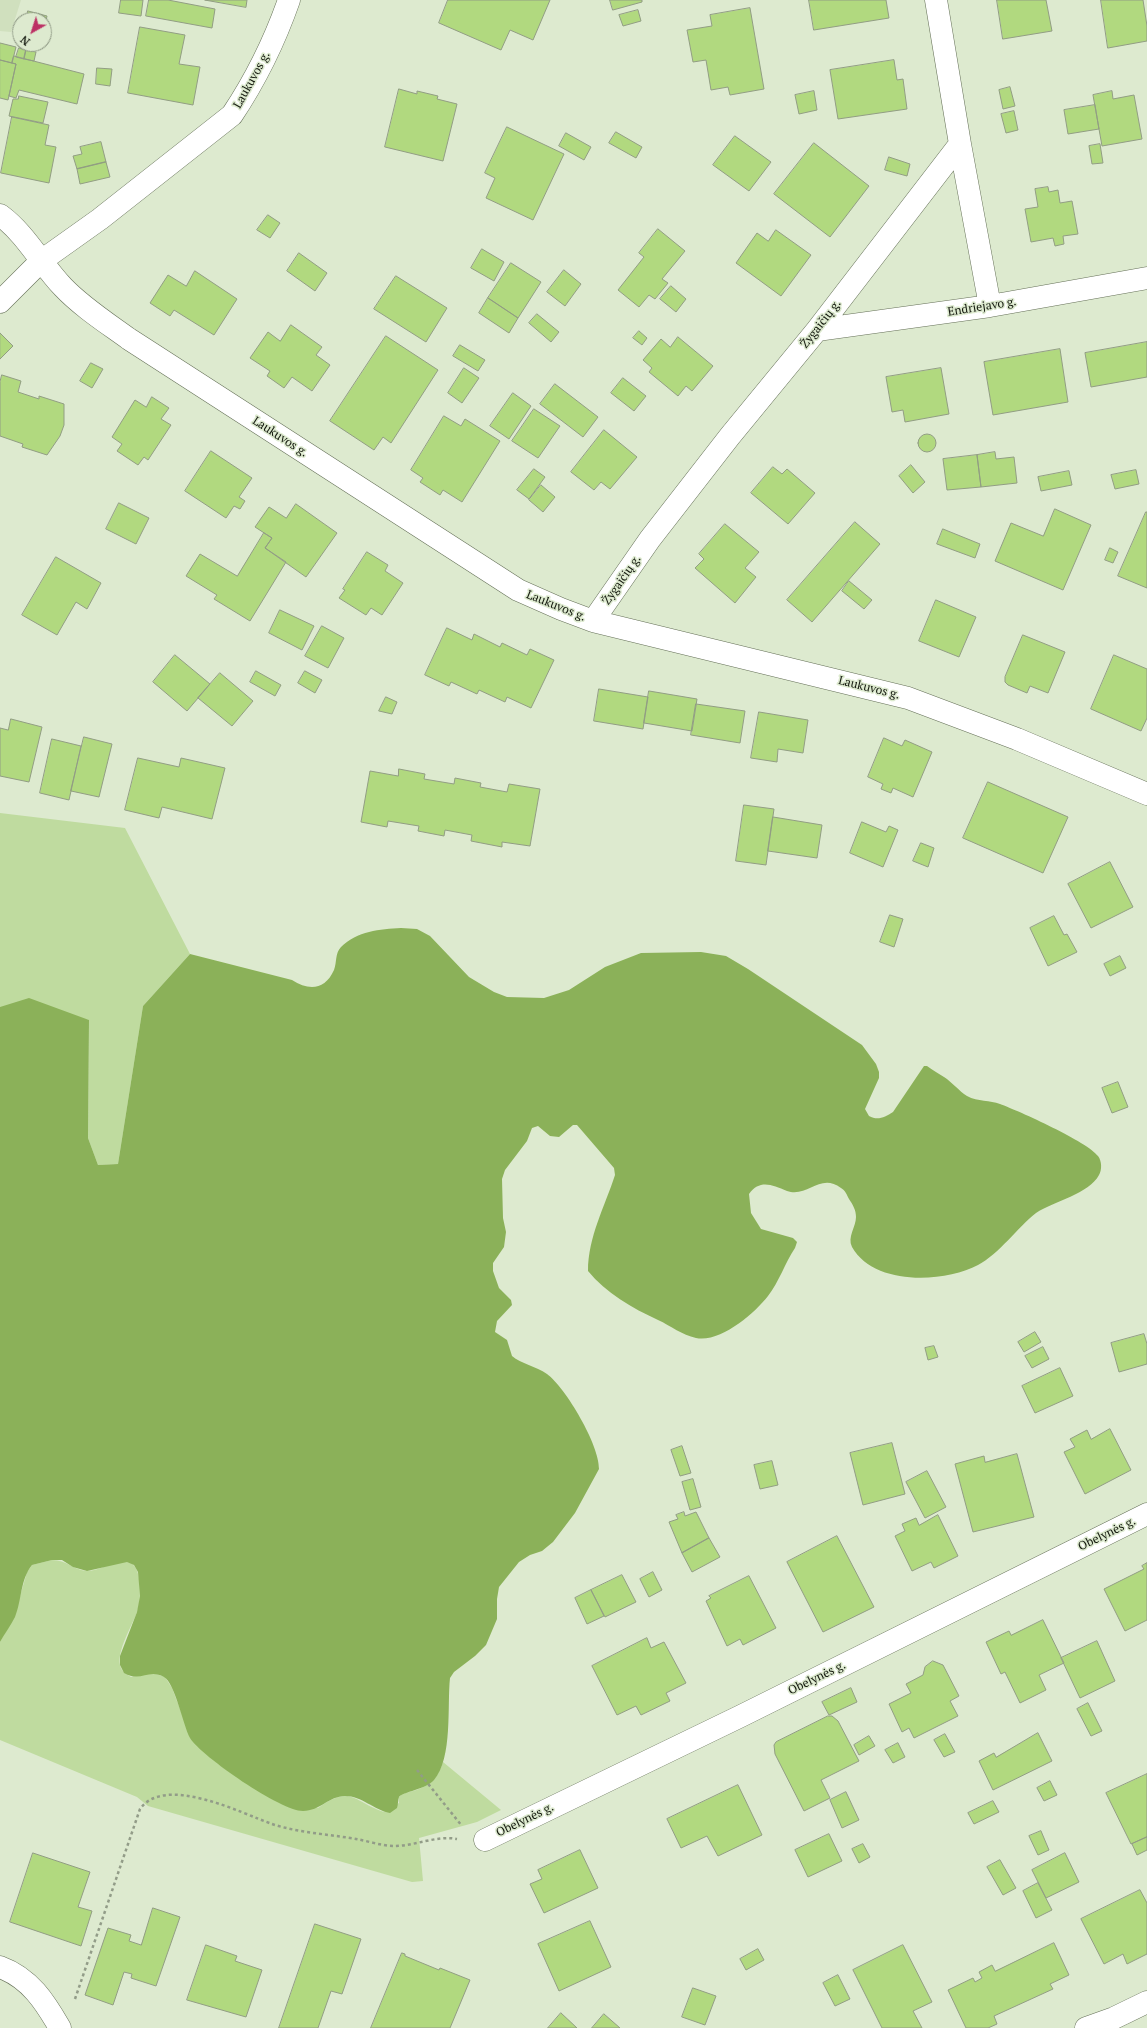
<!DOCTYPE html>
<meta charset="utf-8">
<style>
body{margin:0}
#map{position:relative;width:1147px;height:2028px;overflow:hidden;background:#ddeacf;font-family:"PT Serif",serif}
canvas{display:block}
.north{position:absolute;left:12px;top:12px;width:40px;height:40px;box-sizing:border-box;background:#ddeacf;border:1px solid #8c9682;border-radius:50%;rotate:219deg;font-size:11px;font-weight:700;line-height:16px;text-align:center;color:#13180e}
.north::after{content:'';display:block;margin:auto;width:14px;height:18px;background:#bc3064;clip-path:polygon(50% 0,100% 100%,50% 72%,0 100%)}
</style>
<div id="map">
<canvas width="1147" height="2028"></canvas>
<div class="north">N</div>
</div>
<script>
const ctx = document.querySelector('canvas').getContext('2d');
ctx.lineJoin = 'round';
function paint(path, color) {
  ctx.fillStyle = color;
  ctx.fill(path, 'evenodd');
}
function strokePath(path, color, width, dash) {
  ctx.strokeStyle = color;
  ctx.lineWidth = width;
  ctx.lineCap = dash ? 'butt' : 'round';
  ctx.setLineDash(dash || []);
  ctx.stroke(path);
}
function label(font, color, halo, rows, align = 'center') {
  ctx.font = font + ' "PT Serif",serif';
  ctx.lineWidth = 3;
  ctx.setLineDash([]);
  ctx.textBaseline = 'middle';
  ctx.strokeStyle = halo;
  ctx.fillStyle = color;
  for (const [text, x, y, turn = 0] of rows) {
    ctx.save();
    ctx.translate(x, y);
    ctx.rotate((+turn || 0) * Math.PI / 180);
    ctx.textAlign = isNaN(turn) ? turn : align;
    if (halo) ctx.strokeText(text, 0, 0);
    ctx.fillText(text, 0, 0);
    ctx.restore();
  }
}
const built = new Path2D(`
 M 0,0 L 21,0 L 11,32 L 0,31 Z`);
const green = new Path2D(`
 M 0,813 L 125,828 L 190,954 L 143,1006 L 118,1164 L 98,1165 L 88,1138 L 89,1020 L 0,1007 Z
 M 52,1560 C 67,1560 72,1569 86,1571 C 99,1572 115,1559 128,1562 C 136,1564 138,1572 139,1579 C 140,1591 141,1601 137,1612 C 132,1626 117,1650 120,1665 C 121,1671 126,1674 131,1677 L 153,1673 L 165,1677 L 172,1688 L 185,1722 L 218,1764 L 236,1776 L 318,1808 C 352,1784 353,1802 384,1812 L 399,1803 L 399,1797 L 402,1794 C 423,1789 436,1784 443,1762 L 501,1810 L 477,1822 L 419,1838 L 423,1881 L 412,1882 L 148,1806 L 137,1797 L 0,1740 L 0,1642 L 14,1617 L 27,1572 L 32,1565 Z`);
const water = new Path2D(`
 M 401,928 L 417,929 L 430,936 L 469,977 L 494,992 L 507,997 L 544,998 L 569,990 L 605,967 L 641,953 L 701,952 L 726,956 L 748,969 L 862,1045 L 876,1064 L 879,1072 L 879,1078 L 865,1109 L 869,1116 C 878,1121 885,1117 893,1112 L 924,1066 L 927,1066 C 932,1070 938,1073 944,1077 C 952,1082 959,1091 967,1096 C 978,1102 990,1100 1000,1104 C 1019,1111 1088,1142 1098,1156 C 1102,1161 1102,1170 1099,1175 C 1089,1194 1054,1201 1036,1213 C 1018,1227 999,1254 978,1265 C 944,1283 874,1286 852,1247 C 847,1237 856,1227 856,1217 C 856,1210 853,1205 849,1199 C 847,1195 845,1190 841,1188 C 820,1172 808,1198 787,1191 C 772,1185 760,1179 749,1194 L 751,1213 L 761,1229 L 793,1238 L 797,1242 L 795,1248 C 785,1263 779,1282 768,1296 C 754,1314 720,1343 696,1338 C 682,1335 671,1326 658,1320 C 632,1308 606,1293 588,1271 C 588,1237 605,1206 615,1175 L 614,1168 L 577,1125 L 573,1125 L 559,1137 L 550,1136 L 538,1126 L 532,1128 L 527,1141 L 505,1170 L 502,1179 L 503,1218 L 506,1232 L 504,1247 L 493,1263 L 493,1271 L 499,1288 L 511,1300 L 512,1305 L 497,1321 L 495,1332 L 507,1340 L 512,1356 C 521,1364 536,1366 547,1374 C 566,1388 600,1446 599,1469 L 575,1513 L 553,1542 L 542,1551 L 530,1555 L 519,1562 L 499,1587 L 497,1599 L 497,1619 L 486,1645 L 475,1656 L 454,1672 L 450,1678 C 447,1705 453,1758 434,1780 C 427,1789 402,1792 399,1797 C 398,1800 398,1805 397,1808 L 390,1813 C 374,1810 362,1796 345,1796 C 329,1796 320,1811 303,1811 C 281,1811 202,1757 190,1738 C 183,1725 175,1683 164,1677 C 148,1668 141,1683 124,1673 L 120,1665 L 120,1656 L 137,1612 L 140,1596 L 138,1572 L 134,1565 L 127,1562 L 87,1571 L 73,1567 L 62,1560 L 52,1560 L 32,1565 C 20,1580 22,1600 15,1617 C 11,1625 5,1633 0,1642 L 0,1007 L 29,998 L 89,1020 L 88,1138 L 98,1165 L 118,1164 L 143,1006 L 190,954 L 292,980 C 309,991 325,990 334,970 C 337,962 335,953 341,947 C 357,931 380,929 401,928 Z`);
const building = new Path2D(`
 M 121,0 L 143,0 L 141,16 L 119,13 Z
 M 149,0 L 168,0 L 215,9 L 212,28 L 146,16 Z
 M 205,0 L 247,0 L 246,7 Z
 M 448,0 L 550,0 L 533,40 L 510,30 L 501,50 L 439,23 Z
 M 610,0 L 642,0 L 642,2 L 613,10 Z
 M 809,0 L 886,0 L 889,18 L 814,30 Z
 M 997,0 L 1046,0 L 1052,31 L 1003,39 Z
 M 1101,0 L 1143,0 L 1147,26 L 1147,41 L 1108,48 Z
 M 750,8 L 764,89 L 730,95 L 728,87 L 711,90 L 706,60 L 693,62 L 687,30 L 712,26 L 710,15 Z
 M 638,10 L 641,21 L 623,26 L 619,15 Z
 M 28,11 L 47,16 L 44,30 L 44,20 L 26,20 Z
 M 140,27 L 185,35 L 179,64 L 200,67 L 193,105 L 128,93 Z
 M 0,43 L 16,47 L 12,63 L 0,60 Z
 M 19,48 L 26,50 L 24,59 L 16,57 Z
 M 26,50 L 36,52 L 34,61 L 24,59 Z
 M 14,56 L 84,74 L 77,104 L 19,90 L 16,98 L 9,96 L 16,64 L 12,63 Z
 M 0,60 L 16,64 L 8,100 L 0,98 Z
 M 894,60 L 897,80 L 903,79 L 907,109 L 838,119 L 830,70 Z
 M 97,68 L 112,69 L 110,86 L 96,84 Z
 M 1010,87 L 1015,106 L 1003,109 L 999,90 Z
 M 399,89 L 417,94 L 417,91 L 438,96 L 437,99 L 457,104 L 443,161 L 385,147 Z
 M 814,91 L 817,110 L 799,114 L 795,95 Z
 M 1112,91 L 1113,99 L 1134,95 L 1142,139 L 1102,146 L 1093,95 Z
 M 19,96 L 48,102 L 43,123 L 9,116 L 13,99 L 18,99 Z
 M 1095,105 L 1099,129 L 1068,134 L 1064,110 Z
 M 1014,111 L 1018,130 L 1006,133 L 1001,114 Z
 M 12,117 L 49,125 L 45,145 L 56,147 L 49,183 L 1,173 Z
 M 507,127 L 564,154 L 533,220 L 486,198 L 495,178 L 485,173 Z
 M 616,132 L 642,147 L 636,158 L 609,143 Z
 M 566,133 L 591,147 L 584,160 L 559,146 Z
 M 735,136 L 771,162 L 749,191 L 713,165 Z
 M 101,142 L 106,162 L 77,169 L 73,156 L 82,154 L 80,147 Z
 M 814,143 L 869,186 L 830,237 L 774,194 Z
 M 1100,144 L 1103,163 L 1092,164 L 1089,146 Z
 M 889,157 L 910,164 L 907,176 L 885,170 Z
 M 106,162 L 110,177 L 80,184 L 77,169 Z
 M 1048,187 L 1049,192 L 1058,190 L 1060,203 L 1072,201 L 1078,234 L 1063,236 L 1064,244 L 1055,246 L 1053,238 L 1031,242 L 1025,209 L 1038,207 L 1035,189 Z
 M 268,215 L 280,223 L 270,238 L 257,230 Z
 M 658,229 L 685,251 L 662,279 L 668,283 L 655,299 L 649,295 L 639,307 L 618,290 L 644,257 L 639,253 Z
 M 776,230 L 811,255 L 781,296 L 736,263 L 757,233 L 768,241 Z
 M 482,249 L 504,262 L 494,281 L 471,268 Z
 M 299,253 L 327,273 L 315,291 L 287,271 Z
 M 511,263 L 541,282 L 518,318 L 488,298 Z
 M 564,270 L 581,284 L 565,306 L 547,292 Z
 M 195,271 L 237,299 L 214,335 L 174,310 L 170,316 L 150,303 L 168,275 L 186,286 Z
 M 396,276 L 447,308 L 426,342 L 374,309 Z
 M 671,286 L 686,299 L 676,312 L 660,299 Z
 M 488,298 L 518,318 L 509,333 L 479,313 Z
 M 537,314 L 559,332 L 551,342 L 529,323 Z
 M 291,325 L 322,347 L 316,355 L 330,365 L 312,391 L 292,377 L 284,388 L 267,376 L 270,371 L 250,358 L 268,332 L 280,341 Z
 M 639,331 L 647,338 L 642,345 L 633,338 Z
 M 0,333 L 13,346 L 0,359 Z
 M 386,336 L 438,370 L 391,443 L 383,437 L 374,450 L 330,421 Z
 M 678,337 L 713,366 L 692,391 L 686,386 L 678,396 L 649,372 L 652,368 L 643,360 L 661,339 L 670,347 Z
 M 1147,342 L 1147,377 L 1091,387 L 1085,353 Z
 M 460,345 L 485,360 L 478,371 L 453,356 Z
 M 1060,349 L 1068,402 L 993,415 L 984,362 Z
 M 91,363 L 103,369 L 92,388 L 80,381 Z
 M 464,368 L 479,378 L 462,403 L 448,393 Z
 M 941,368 L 949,414 L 905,422 L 903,410 L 892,412 L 886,377 Z
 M 2,375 L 21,381 L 18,392 L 39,399 L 39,396 L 64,404 L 64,425 L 60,436 L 47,455 L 22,447 L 23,444 L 0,436 L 0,382 Z
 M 623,378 L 646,396 L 634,411 L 611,393 Z
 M 555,384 L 598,417 L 583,437 L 540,404 Z
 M 513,393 L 531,406 L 509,439 L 490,426 Z
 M 152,397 L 169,408 L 161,419 L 171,425 L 148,460 L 144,457 L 138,465 L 117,451 L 122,444 L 112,437 L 135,400 L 146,407 Z
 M 534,409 L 560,426 L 538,458 L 512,441 Z
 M 444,416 L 461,426 L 465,419 L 500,441 L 462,502 L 443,490 L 440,495 L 420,482 L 423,478 L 411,470 Z
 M 604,430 L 637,457 L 610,489 L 601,482 L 594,490 L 571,472 Z
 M918 443a9 9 0 1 1 18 0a9 9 0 1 1-18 0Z
 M 211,451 L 252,478 L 239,497 L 245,501 L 240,509 L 234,506 L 226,518 L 185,491 Z
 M 995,452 L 996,459 L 1014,457 L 1017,483 L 981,487 L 977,455 Z
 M 977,455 L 981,487 L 947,490 L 943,459 Z
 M 911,465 L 925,482 L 913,493 L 899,476 Z
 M 773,467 L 782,474 L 787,469 L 815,493 L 788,524 L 751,493 Z
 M 534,469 L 545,477 L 529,499 L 517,490 Z
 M 1136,470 L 1139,484 L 1115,489 L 1111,475 Z
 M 1069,471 L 1072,485 L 1041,491 L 1038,477 Z
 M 541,485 L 555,497 L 543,512 L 529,500 Z
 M 119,503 L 149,518 L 136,544 L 106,529 Z
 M 296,504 L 337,533 L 306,577 L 265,548 L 272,538 L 255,527 L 269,507 L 286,518 Z
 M 1055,509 L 1091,525 L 1063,590 L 995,561 L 1011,523 L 1043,536 Z
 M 1146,512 L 1147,512 L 1147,588 L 1118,576 Z
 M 855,522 L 880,544 L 812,622 L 787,600 Z
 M 725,524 L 759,552 L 745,568 L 756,577 L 735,603 L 695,568 L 704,559 L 699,554 Z
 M 943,529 L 980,544 L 975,558 L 937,544 Z
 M 264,533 L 272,538 L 265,548 L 286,562 L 250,621 L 214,599 L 217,595 L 186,576 L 200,554 L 237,576 Z
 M 1110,548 L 1118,552 L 1113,563 L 1105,560 Z
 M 367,552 L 388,565 L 385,571 L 403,583 L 382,615 L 371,608 L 366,615 L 339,598 L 345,590 L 343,589 Z
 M 56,557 L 101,583 L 87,609 L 76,602 L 57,635 L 22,615 Z
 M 849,581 L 872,600 L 864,609 L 842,591 Z
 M 936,600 L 976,617 L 959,657 L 919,641 Z
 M 280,610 L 314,626 L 302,650 L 269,633 Z
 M 322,626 L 344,638 L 328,668 L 305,656 Z
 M 447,628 L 472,640 L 474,634 L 500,647 L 502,643 L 527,655 L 530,649 L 554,660 L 531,708 L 507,697 L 505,702 L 479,690 L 477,694 L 451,682 L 449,686 L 425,675 Z
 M 1023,635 L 1065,652 L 1048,693 L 1030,686 L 1027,693 L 1008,685 L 1005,682 L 1005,677 Z
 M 175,655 L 210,684 L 187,711 L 153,682 Z
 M 1114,655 L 1147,669 L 1147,718 L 1141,731 L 1091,709 Z
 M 256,671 L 281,685 L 275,696 L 250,682 Z
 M 305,671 L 322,680 L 315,693 L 298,683 Z
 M 220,673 L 253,701 L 232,726 L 198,698 Z
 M 599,689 L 648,697 L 643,729 L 594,721 Z
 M 649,691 L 697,699 L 692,731 L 644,723 Z
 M 386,697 L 397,702 L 392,714 L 379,711 Z
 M 696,704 L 745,711 L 740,743 L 691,735 Z
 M 759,712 L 808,720 L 803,753 L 778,749 L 777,762 L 751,758 Z
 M 11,719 L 42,727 L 29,782 L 0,776 L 0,728 L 8,730 Z
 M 84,737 L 112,744 L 99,797 L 71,791 Z
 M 884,738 L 902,746 L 905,740 L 932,752 L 913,797 L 893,788 L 891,793 L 881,789 L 883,784 L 868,777 Z
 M 52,739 L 81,746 L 69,800 L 40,793 Z
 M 138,758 L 179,767 L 181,758 L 225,768 L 212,819 L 162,807 L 159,818 L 125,810 Z
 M 399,769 L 425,774 L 424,779 L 454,784 L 455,778 L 481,783 L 480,787 L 507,792 L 509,784 L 540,789 L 530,846 L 502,842 L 502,847 L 471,841 L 472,835 L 445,830 L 444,836 L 418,831 L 419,826 L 388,821 L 387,827 L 361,822 L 370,771 L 398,776 Z
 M 988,782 L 1068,817 L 1043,873 L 963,838 Z
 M 744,805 L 774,809 L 766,865 L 736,861 Z
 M 773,817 L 822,825 L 817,858 L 768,851 Z
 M 862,822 L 886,832 L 889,826 L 898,830 L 883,867 L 850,853 Z
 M 921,843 L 934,848 L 928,867 L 913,861 Z
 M 1110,862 L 1133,907 L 1091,928 L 1068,884 Z
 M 890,915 L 903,919 L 894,947 L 880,942 Z
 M 1054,916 L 1064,935 L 1067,934 L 1077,952 L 1048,966 L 1030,928 Z
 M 1120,956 L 1126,968 L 1110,976 L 1104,964 Z
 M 1118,1082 L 1128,1107 L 1112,1113 L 1102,1088 Z
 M 1035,1332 L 1041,1342 L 1024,1352 L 1018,1342 Z
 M 1144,1334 L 1147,1344 L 1147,1364 L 1119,1372 L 1111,1343 Z
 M 934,1346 L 938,1357 L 928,1360 L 925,1348 Z
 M 1043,1347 L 1049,1359 L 1032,1368 L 1025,1356 Z
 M 1060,1368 L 1073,1396 L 1035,1413 L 1022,1386 Z
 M 1110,1429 L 1131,1470 L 1085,1494 L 1064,1452 L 1075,1447 L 1070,1439 L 1087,1430 L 1091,1439 Z
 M 892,1443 L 905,1494 L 863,1505 L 850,1453 Z
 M 682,1446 L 691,1473 L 680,1476 L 671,1450 Z
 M 1017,1454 L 1034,1517 L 973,1532 L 955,1464 L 984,1456 L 985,1462 Z
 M 772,1461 L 778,1485 L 760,1489 L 754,1465 Z
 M 927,1471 L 946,1507 L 925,1518 L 906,1482 Z
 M 693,1479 L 701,1507 L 690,1510 L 682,1482 Z
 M 684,1512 L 685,1516 L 696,1512 L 709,1538 L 682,1553 L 669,1522 L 678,1519 L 676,1515 Z
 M 938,1515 L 958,1556 L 934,1568 L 931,1562 L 912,1571 L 895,1536 L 905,1531 L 902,1524 L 916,1518 L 919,1525 Z
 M 837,1536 L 874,1607 L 823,1632 L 787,1562 Z
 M 709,1538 L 720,1557 L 692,1572 L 682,1553 Z
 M 1147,1563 L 1147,1620 L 1125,1631 L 1104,1589 L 1144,1569 L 1142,1566 Z
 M 653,1572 L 662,1590 L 649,1597 L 640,1579 Z
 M 622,1575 L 636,1602 L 605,1617 L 591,1590 Z
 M 749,1576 L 776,1628 L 743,1645 L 740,1639 L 727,1646 L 706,1601 L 711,1598 L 709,1596 Z
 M 591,1590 L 604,1616 L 587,1624 L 575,1598 Z
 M 1043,1620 L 1064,1663 L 1039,1675 L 1046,1690 L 1020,1703 L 1005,1672 L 1001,1674 L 986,1642 L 1009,1631 L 1011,1635 Z
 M 647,1638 L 651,1648 L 664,1642 L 686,1683 L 666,1693 L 670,1701 L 641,1715 L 636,1706 L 617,1715 L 592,1666 Z
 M 1097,1641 L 1115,1681 L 1080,1698 L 1061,1658 Z
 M 933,1661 L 943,1665 L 959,1696 L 950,1701 L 958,1716 L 914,1738 L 909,1728 L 902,1732 L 889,1704 L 911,1693 L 906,1684 L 923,1675 L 925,1667 Z
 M 851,1688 L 857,1702 L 829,1715 L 822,1702 Z
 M 1088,1703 L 1102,1731 L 1091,1736 L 1077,1709 Z
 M 828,1716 L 832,1716 L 838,1721 L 859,1761 L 821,1780 L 830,1798 L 804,1811 L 775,1754 L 774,1745 L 776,1742 Z
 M 1038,1733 L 1052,1761 L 993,1790 L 979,1761 L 994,1753 L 996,1757 Z
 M 945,1734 L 955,1752 L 944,1757 L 934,1740 Z
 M 869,1736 L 875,1746 L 859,1755 L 854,1745 Z
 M 898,1743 L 905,1757 L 893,1763 L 885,1750 Z
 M 1147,1774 L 1147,1837 L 1131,1844 L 1106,1793 Z
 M 1050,1781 L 1057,1795 L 1044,1801 L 1037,1788 Z
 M 738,1785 L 762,1835 L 718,1856 L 707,1836 L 681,1848 L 667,1819 Z
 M 846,1792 L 859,1820 L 842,1828 L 830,1800 Z
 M 993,1801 L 999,1812 L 974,1824 L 968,1813 Z
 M 1041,1831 L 1049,1850 L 1038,1855 L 1029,1836 Z
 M 829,1834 L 842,1861 L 808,1877 L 795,1850 Z
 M 1147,1837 L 1147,1850 L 1137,1855 L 1132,1844 Z
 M 863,1844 L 870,1857 L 859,1863 L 852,1849 Z
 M 580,1850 L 598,1888 L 544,1913 L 530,1884 L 542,1879 L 538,1870 Z
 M 33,1853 L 90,1872 L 78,1907 L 92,1911 L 81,1946 L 10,1922 Z
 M 1065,1853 L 1079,1882 L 1046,1898 L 1032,1870 Z
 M 1000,1860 L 1016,1888 L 1003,1895 L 987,1867 Z
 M 1038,1883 L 1052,1910 L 1036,1918 L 1023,1891 Z
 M 1140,1890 L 1147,1903 L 1147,1954 L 1127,1964 L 1123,1954 L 1104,1964 L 1081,1919 Z
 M 153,1908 L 180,1917 L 156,1986 L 131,1978 L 132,1974 L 124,1972 L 113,2005 L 85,1995 L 108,1928 L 131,1935 L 129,1941 L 141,1945 Z
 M 590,1921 L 611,1967 L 559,1991 L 538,1944 Z
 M 315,1924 L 361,1939 L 342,1994 L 331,1991 L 318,2028 L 279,2028 Z
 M 1054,1943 L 1069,1975 L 1050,1984 L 1053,1989 L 994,2016 L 997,2024 L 988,2028 L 966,2028 L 948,1990 L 973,1978 L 975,1982 L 982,1978 L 979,1972 L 992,1965 L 995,1971 Z
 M 206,1945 L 237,1956 L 235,1961 L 262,1970 L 246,2017 L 187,2000 Z
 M 903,1945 L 932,2002 L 913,2011 L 922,2028 L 882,2028 L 853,1970 Z
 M 758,1949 L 764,1960 L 746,1970 L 740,1959 Z
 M 402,1953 L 405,1954 L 405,1956 L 439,1970 L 440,1968 L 470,1980 L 450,2028 L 371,2028 Z
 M 838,1975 L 850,1999 L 835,2006 L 823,1983 Z
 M 693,1988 L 716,1996 L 705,2025 L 682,2017 Z
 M 561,2013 L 577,2028 L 548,2028 Z
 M 604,2014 L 620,2028 L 592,2028 Z`);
const path = new Path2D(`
 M 417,1770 L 462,1826
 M 75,1999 L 140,1809 C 165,1774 241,1813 272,1824 C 299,1833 328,1834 356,1839 C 368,1841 382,1846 394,1846 C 415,1846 437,1835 457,1839`);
const street = new Path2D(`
 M 960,144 L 990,306
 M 0,215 C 26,234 41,264 63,287 C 82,307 107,323 129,339 L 518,590 L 561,609 L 593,621 L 908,698 L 1017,739 L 1147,794
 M 0,302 L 41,261 L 100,219 L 232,115 C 256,79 275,40 289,0
 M 817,330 L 990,306 L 1147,278
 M 593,621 L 650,539 L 730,436 L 817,330 L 960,144 L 936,0
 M 485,1840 L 741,1716 L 1147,1514
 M 0,1967 C 30,1978 45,2002 60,2028
 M 1086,2028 L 1114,2018 L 1147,2002`);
const streetNames = [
 ["Laukuvos g.",252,80,-61],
 ["Endriejavo g.",982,307,-9],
 ["Žygaičių g.",821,324,-52],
 ["Laukuvos g.",280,437,33],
 ["Žygaičių g.",622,580,-55],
 ["Laukuvos g.",556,606,22],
 ["Laukuvos g.",869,688,14],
 ["Obelynės g.",1107,1534,-26],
 ["Obelynės g.",817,1678,-26],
 ["Obelynės g.",525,1820,-26]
];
paint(built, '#d0e0be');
paint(green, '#bfdb9f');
paint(water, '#8bb159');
paint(building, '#b1d97f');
strokePath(building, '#919d83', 1);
strokePath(street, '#657058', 23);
strokePath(path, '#929c88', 2.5, [3, 3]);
strokePath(street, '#fff', 22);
label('12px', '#13180e', '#ddeacf', streetNames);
</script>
